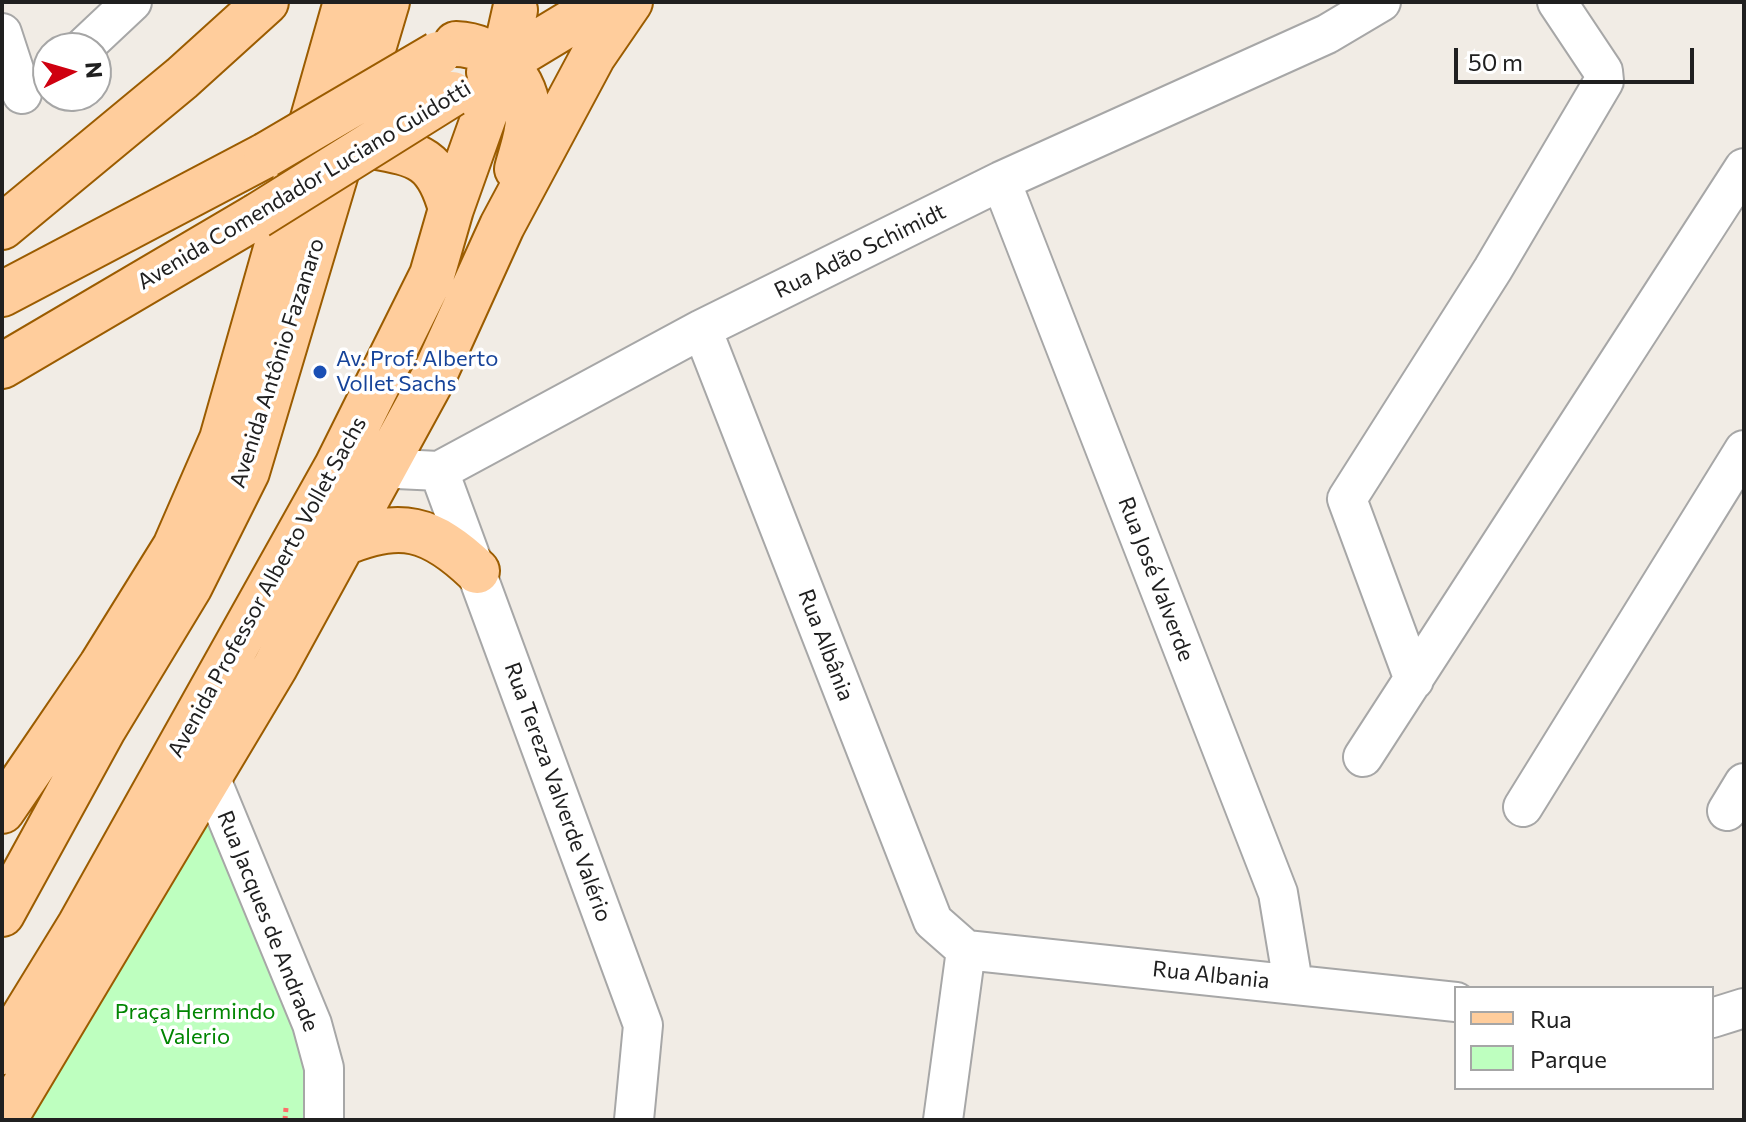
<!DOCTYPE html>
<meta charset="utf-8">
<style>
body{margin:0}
#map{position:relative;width:1746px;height:1122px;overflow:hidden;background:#f1ece5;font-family:Commissioner,sans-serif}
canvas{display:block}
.frame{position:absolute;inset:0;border:4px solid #202020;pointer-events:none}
.legend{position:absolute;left:1454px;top:986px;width:260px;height:104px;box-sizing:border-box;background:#fff;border:2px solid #a6a6a6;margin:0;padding:10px 14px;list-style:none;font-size:24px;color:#202020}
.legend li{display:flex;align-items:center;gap:16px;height:40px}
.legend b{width:40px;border:2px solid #a6a6a6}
.north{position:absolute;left:32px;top:32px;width:80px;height:80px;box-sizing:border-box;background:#fff;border:2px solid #a6a6a6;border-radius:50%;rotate:85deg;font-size:22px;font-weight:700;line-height:32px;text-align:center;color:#202020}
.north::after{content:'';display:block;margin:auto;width:28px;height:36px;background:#cf0010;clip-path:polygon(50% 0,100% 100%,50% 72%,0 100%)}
.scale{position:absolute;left:1454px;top:48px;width:240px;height:36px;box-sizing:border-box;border:4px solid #202020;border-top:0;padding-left:10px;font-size:24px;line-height:28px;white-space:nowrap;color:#202020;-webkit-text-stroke:6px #fff;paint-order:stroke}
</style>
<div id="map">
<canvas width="1746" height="1122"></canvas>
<div class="frame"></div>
<ul class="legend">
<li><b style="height:10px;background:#ffcd9c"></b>Rua</li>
<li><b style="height:22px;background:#beffbf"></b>Parque</li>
</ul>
<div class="north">N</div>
<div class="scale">50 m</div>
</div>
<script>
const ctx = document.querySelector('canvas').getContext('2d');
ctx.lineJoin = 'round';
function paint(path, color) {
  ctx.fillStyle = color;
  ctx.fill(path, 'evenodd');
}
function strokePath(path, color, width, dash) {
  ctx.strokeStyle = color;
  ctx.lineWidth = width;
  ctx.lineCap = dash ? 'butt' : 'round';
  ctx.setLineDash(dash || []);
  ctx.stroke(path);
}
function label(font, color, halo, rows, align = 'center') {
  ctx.font = font + ' Commissioner,sans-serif';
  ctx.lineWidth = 7;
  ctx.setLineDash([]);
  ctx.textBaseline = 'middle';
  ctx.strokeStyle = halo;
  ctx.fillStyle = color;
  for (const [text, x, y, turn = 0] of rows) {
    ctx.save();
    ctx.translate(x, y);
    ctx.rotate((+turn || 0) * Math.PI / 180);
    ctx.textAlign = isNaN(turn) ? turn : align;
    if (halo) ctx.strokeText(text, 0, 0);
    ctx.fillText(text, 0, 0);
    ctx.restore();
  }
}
const park = new Path2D(`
 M 213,812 L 310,1062 L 304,1120 L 31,1120 Z`);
const path = new Path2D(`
 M 285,1120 L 286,1108`);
const minor = new Path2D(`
 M 2,33 L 22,94
 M 83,48 L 132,2
 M 1001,181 L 1278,893 L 1293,983
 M 702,329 L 933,921 L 966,950
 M 355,467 L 439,471 L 702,329 L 1001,181 L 1327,34 L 1381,2
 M 439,471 L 643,1025 L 634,1120
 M 1414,680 L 1347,499 L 1493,269 L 1604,81 L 1603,71 L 1557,2
 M 201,755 L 312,1024 L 324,1068 L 324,1120
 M 1363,757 L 1744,168
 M 1523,807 L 1744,450
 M 1727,811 L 1744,783
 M 966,950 L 1456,1002
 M 1712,1018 L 1744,1008
 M 943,1120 L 966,950`);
const major = new Path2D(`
 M 456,44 C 495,45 530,79 528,119 C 528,136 521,153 517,169
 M 489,72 L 605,2
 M 371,146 C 420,154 437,159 451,209
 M 2,227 L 182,78 L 266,2
 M 2,294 L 266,155
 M 2,366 L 257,216
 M 342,544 C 400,519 431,527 477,571
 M 2,811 L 101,666 L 175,547 L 222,439 L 346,2
 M 2,914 L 104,728 L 190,586 L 247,472 L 387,2
 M 2,1052 L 80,925 L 337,466 L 432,275 L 451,209 L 503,63 L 515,10
 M 4,1120 L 275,667 L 433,378 L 502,226 L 593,56 L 630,2`);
const majorBridge = new Path2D(`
 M 266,155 L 438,54
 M 257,216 L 452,94`);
const markers = [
 [320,372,8,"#1a4fb4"]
];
const streetNames = [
 ["Avenida Comendador Luciano Guidotti",304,185,-31],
 ["Rua Adão Schimidt",860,251,-26],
 ["Avenida Antônio Fazanaro",277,363,-72],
 ["Rua José Valverde",1156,579,69],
 ["Avenida Professor Alberto Vollet Sachs",267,587,-61],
 ["Rua Albânia",826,645,69],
 ["Rua Tereza Valverde Valério",558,792,70],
 ["Rua Jacques de Andrade",268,921,68],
 ["Rua Albania",1211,975,6]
];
const transitNames = [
 ["Av. Prof. Alberto",336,359],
 ["Vollet Sachs",336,384]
];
const parkNames = [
 ["Praça Hermindo",195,1012],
 ["Valerio",195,1037]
];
paint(park, '#beffbf');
strokePath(minor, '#a7a7a7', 42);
strokePath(major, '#9b5c00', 48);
strokePath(path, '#ff6c68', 5, [4, 4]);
strokePath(minor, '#fff', 38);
strokePath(major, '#ffcd9c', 44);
strokePath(majorBridge, '#9b5c00', 48, []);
strokePath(majorBridge, '#ffcd9c', 44);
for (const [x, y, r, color] of markers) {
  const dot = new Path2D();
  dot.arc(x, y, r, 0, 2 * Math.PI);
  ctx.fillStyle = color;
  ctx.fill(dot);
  strokePath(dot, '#fff', 3);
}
label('22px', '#202020', '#fff', streetNames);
label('22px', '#164399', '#fff', transitNames, 'left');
label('22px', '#018502', '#fff', parkNames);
</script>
